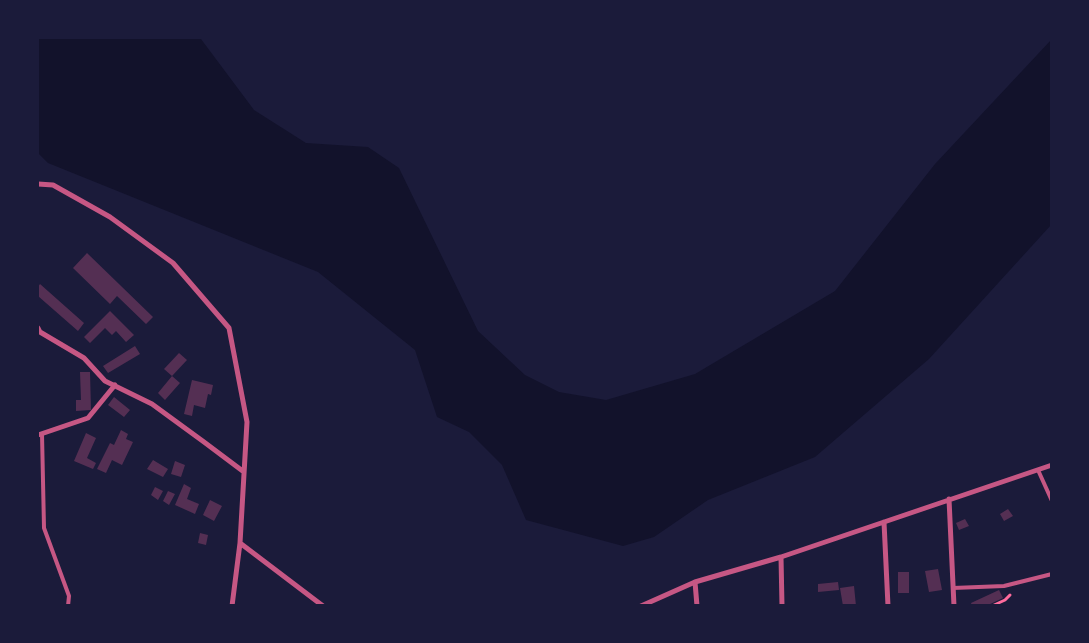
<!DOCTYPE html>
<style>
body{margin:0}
#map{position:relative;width:1089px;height:643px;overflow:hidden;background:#1b1b3a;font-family:Lora,serif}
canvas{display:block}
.frame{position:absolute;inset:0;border:39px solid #1b1b3a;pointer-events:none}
</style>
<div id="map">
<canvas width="1089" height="643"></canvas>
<div class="frame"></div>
</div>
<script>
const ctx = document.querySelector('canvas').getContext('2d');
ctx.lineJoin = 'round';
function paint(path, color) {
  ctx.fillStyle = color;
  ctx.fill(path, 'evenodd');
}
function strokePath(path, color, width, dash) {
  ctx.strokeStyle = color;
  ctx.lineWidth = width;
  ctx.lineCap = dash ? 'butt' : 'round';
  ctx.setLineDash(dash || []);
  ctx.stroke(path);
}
const water = new Path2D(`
 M 38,38 L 197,38 L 201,39 L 254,110 L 306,143 L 368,147 L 399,168 L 478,331 L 525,375 L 559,392 L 606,400 L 695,374 L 835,291 L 935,164 L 1051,40 L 1051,225 L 929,359 L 815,457 L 708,500 L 654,537 L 623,546 L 526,520 L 502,465 L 469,432 L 437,417 L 415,350 L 318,272 L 48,163 L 38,153 Z`);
const building = new Path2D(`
 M 87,253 L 153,317 L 146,324 L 117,296 L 110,304 L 73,268 Z
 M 40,284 L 84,323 L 78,331 L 38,296 L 38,287 Z
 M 110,311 L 134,335 L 126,342 L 116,331 L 112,335 L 105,328 L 90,343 L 84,337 Z
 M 135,346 L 140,354 L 108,373 L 103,366 Z
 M 179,353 L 187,360 L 172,376 L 164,369 Z
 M 80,372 L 90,372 L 91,410 L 76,411 L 76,400 L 81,400 Z
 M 172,376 L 180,383 L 165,400 L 158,393 Z
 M 192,380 L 213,385 L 211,395 L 208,394 L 205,408 L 194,405 L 192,416 L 184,414 Z
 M 114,397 L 130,410 L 124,417 L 108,405 Z
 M 121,430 L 128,434 L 126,439 L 133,442 L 122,465 L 112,460 L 106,473 L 97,469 L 110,443 L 114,445 Z
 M 86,433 L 96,438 L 87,458 L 96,463 L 93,469 L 74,461 Z
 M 153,460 L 168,469 L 163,477 L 147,469 Z
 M 175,461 L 185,465 L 181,477 L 171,474 Z
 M 184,484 L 191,488 L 187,499 L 199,504 L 195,514 L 175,505 Z
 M 155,487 L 163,491 L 158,500 L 151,495 Z
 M 168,491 L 175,494 L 169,505 L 163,501 Z
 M 210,500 L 222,506 L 214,521 L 203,515 Z
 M 1008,509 L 1013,516 L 1004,521 L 1000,514 Z
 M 965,519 L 969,526 L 959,530 L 956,523 Z
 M 200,533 L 208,535 L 206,545 L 198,543 Z
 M 938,569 L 942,590 L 929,592 L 925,571 Z
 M 898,572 L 909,572 L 909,593 L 898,593 Z
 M 838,582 L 839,590 L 818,592 L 818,584 Z
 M 854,586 L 856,606 L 843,606 L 840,588 Z
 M 999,590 L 1003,598 L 986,606 L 972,606 L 971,603 Z`);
const path = new Path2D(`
 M 992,606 L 1005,600 L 1010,595`);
const service = new Path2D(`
 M 42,434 L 44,528 L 69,596 L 68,606
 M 1038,470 L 1052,501
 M 953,588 L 1004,586 L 1052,574`);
const minor = new Path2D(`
 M 38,184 L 53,185 L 110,217 L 173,263 L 229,328 L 247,422 L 240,543 L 323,606
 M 38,328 L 40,332 L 84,358 L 105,381 L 152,404 L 204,442 L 244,472
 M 38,435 L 88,418 L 115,385
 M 949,499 L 954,606
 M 884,522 L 888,606
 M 781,557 L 782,606
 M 695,582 L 697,606
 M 232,606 L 240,543
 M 641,606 L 695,582 L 781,557 L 1052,465`);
paint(water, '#12122b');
paint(building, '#542f53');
strokePath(path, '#ff6b9d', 3);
strokePath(service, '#c65784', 4);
strokePath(minor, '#c65784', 5);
</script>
